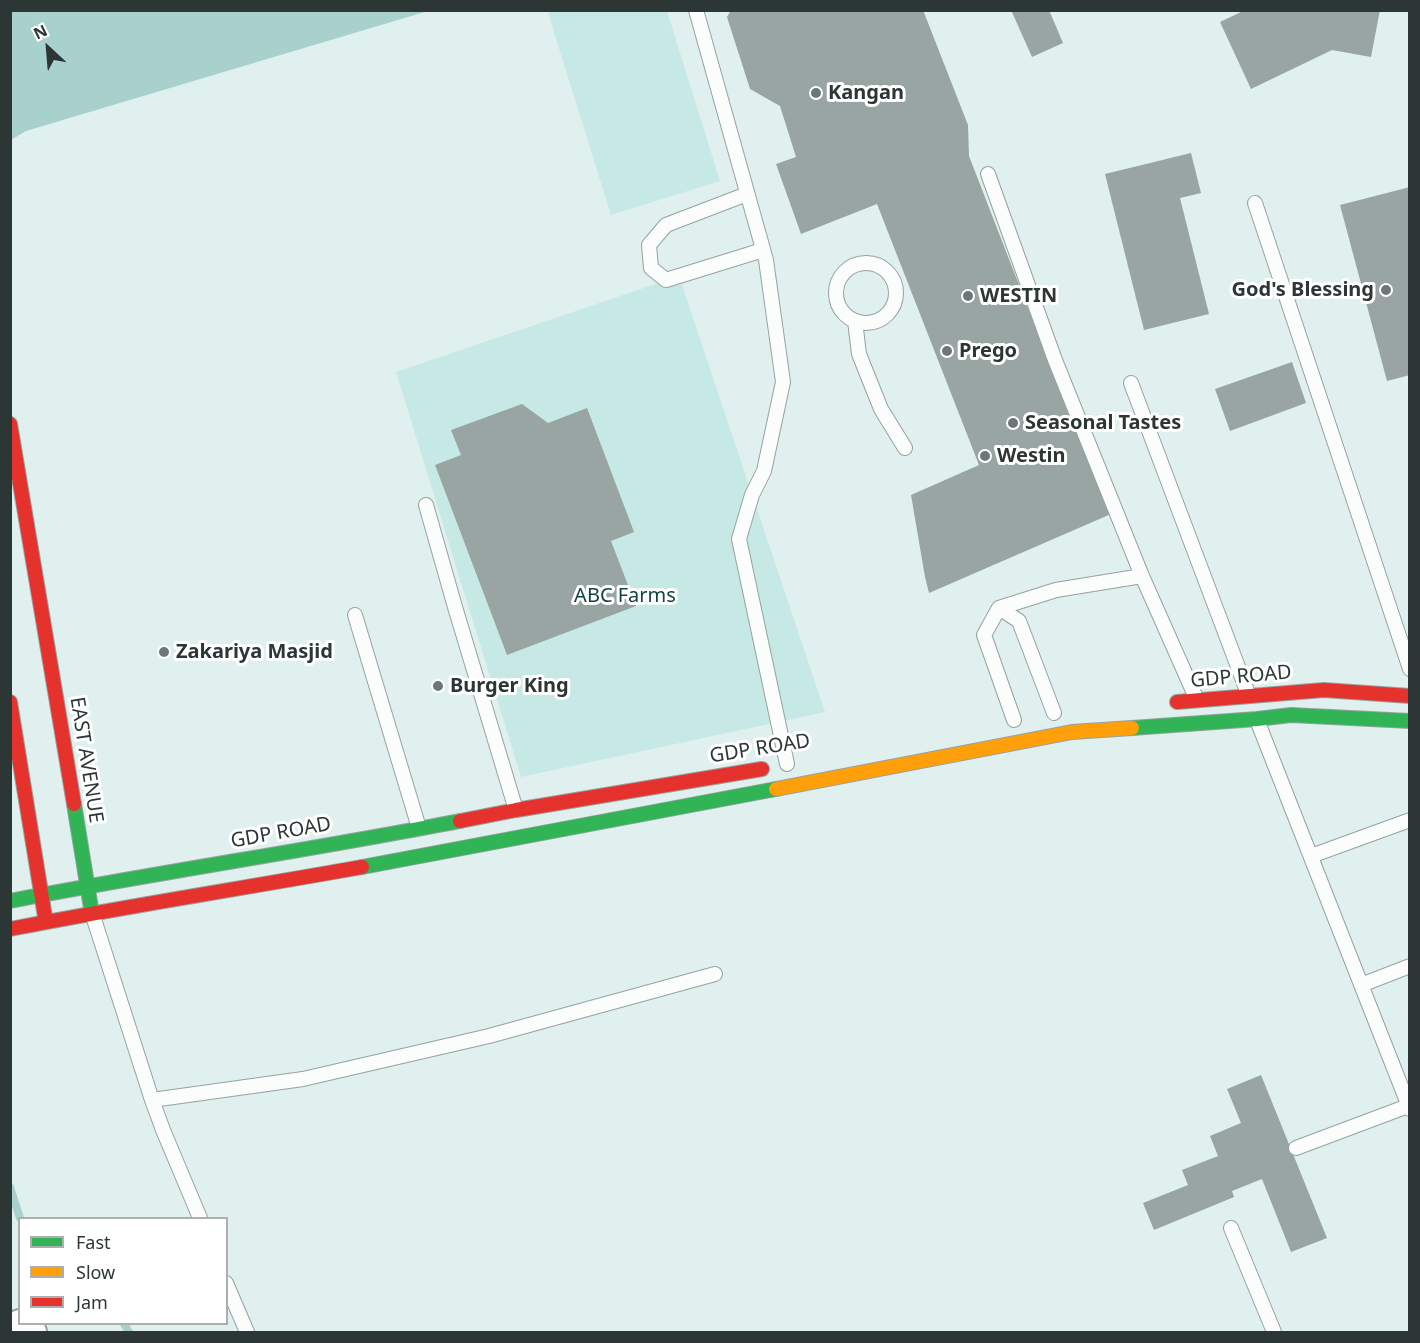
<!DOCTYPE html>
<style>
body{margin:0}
#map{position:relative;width:1420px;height:1343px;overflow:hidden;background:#e0f0ee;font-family:"Noto Sans",sans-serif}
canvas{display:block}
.frame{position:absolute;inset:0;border:12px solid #2c3735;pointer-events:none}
.legend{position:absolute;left:18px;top:1217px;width:210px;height:108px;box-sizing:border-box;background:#fff;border:2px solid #abafae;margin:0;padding:8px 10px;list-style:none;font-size:18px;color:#2c3735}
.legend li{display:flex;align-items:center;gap:12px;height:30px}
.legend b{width:30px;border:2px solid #abafae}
.north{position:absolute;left:18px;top:18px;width:60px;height:60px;-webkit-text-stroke:4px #fff;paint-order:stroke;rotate:334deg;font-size:16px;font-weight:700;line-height:24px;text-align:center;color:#2c3735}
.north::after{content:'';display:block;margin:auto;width:21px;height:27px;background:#2c3735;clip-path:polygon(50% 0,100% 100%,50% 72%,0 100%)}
</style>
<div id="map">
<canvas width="1420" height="1343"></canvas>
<div class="frame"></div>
<ul class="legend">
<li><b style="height:8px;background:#30b455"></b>Fast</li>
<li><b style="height:8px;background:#ff9f0a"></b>Slow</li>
<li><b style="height:8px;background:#e5322d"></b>Jam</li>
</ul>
<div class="north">N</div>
</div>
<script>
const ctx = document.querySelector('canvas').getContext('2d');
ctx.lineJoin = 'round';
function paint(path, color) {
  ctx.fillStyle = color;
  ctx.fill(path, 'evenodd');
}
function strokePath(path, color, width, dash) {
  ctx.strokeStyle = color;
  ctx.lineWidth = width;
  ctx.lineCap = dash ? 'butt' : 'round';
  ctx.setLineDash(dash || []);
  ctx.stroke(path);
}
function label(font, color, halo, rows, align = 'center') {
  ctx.font = font + ' "Noto Sans",sans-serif';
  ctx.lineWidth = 6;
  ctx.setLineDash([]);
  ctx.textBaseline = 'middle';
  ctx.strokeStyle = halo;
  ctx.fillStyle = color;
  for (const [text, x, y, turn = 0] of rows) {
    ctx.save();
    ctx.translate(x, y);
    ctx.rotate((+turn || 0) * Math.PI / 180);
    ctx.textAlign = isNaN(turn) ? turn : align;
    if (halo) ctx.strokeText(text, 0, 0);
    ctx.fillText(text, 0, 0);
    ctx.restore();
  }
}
const green = new Path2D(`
 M 556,11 L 667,11 L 720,181 L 611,215 L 548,13 Z
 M 679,276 L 825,712 L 521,777 L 396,372 Z`);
const water = new Path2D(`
 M 11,10 L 428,10 L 428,11 L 26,131 L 11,140 Z`);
const stream = new Path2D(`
 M 10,1187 L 20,1218
 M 124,1324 L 129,1332`);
const building = new Path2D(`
 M 731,10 L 923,10 L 968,125 L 969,156 L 1045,352 L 1111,514 L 929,593 L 925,577 L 911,495 L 979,465 L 877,204 L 801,234 L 776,164 L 796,157 L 780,106 L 750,89 L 727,17 Z
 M 1011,10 L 1049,10 L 1063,43 L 1032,57 Z
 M 1245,10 L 1380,10 L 1371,57 L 1332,50 L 1251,89 L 1220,22 Z
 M 1191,153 L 1201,193 L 1180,198 L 1209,314 L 1144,330 L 1105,174 Z
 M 1410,187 L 1410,375 L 1387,381 L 1340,205 Z
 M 1292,362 L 1306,403 L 1230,431 L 1215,389 Z
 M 522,404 L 548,423 L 587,408 L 634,532 L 611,541 L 636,606 L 507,655 L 435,465 L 461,455 L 451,430 Z
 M 1261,1075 L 1327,1238 L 1291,1252 L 1262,1179 L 1232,1191 L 1234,1197 L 1154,1230 L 1143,1203 L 1188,1185 L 1182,1170 L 1218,1156 L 1210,1136 L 1241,1123 L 1227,1089 Z`);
const lane = new Path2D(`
 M 696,10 L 766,260 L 783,382 L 764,471 L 752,495 L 739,539 L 787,764
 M 988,174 L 1055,360 L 1142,576 L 1197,700
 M 747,194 L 666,225 L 649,245 L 651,268 L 666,280 L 763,250
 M 1255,203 L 1410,669
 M836 293a30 30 0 1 1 60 0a30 30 0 1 1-60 0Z
 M 855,321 L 859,354 L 881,409 L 905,448
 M 1131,383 L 1249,696
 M 426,505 L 455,607 L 516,810
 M 999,608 L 1019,621 L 1054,713
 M 355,615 L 419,828
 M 1014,720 L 984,635 L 999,608 L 1056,590 L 1142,576
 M 1257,720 L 1410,1109
 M 1311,856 L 1410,820
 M 92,913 L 152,1100 L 163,1130 L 200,1218
 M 1361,985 L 1410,966
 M 152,1100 L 303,1079 L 489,1036 L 715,974
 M 1296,1148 L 1408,1106
 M 1231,1228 L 1274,1332
 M 226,1283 L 247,1332`);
const street = new Path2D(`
 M 20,1324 L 32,1332`);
const fast = new Path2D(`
 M 1132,728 L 1257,719 L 1291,715 L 1410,721
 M 74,804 L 91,908
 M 362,867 L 776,789
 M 10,901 C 160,872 311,850 460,821`);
const slow = new Path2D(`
 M 776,789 L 1072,732 L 1132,728`);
const jam = new Path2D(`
 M 10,424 L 74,804
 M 10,702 L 45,917
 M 1177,702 L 1324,690 L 1410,696
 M 460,821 L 516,810 L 762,769
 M 10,929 C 127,906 245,888 362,867`);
const markers = [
 [816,93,6,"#6b7876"],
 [1386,290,6,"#6b7876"],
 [968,296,6,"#6b7876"],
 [947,351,6,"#6b7876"],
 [1013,423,6,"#6b7876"],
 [985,456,6,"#6b7876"],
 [164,652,6,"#6b7876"],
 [438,686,6,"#6b7876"]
];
const poiNames = [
 ["Kangan",828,93],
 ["God's Blessing",1374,290,"right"],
 ["WESTIN",980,296],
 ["Prego",959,351],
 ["Seasonal Tastes",1025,423],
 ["Westin",997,456],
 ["Zakariya Masjid",176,652],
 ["Burger King",450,686]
];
const parkNames = [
 ["ABC Farms",625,596]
];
const streetNames = [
 ["GDP ROAD",1241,677,-5],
 ["GDP ROAD",760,749,-9],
 ["EAST AVENUE",86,760,81],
 ["GDP ROAD",281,833,-10]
];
paint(green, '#c6e9e5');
paint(water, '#a8d1cc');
strokePath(stream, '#a8d1cc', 8);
paint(building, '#98a5a3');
strokePath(lane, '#96a2a0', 16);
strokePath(street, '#96a2a0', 32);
strokePath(fast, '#96a2a0', 16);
strokePath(slow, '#96a2a0', 16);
strokePath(jam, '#96a2a0', 16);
strokePath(lane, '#fafdfc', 14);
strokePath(street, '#fafdfc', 28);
strokePath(fast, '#30b455', 14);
strokePath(slow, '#ff9f0a', 14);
strokePath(jam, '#e5322d', 14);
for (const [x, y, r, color] of markers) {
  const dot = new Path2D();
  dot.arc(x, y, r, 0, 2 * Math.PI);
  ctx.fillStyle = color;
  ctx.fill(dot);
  strokePath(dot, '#fff', 2);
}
label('bold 20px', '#2c3735', '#fff', poiNames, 'left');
label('20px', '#13433e', '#fff', parkNames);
label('20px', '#2c3735', '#fff', streetNames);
</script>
